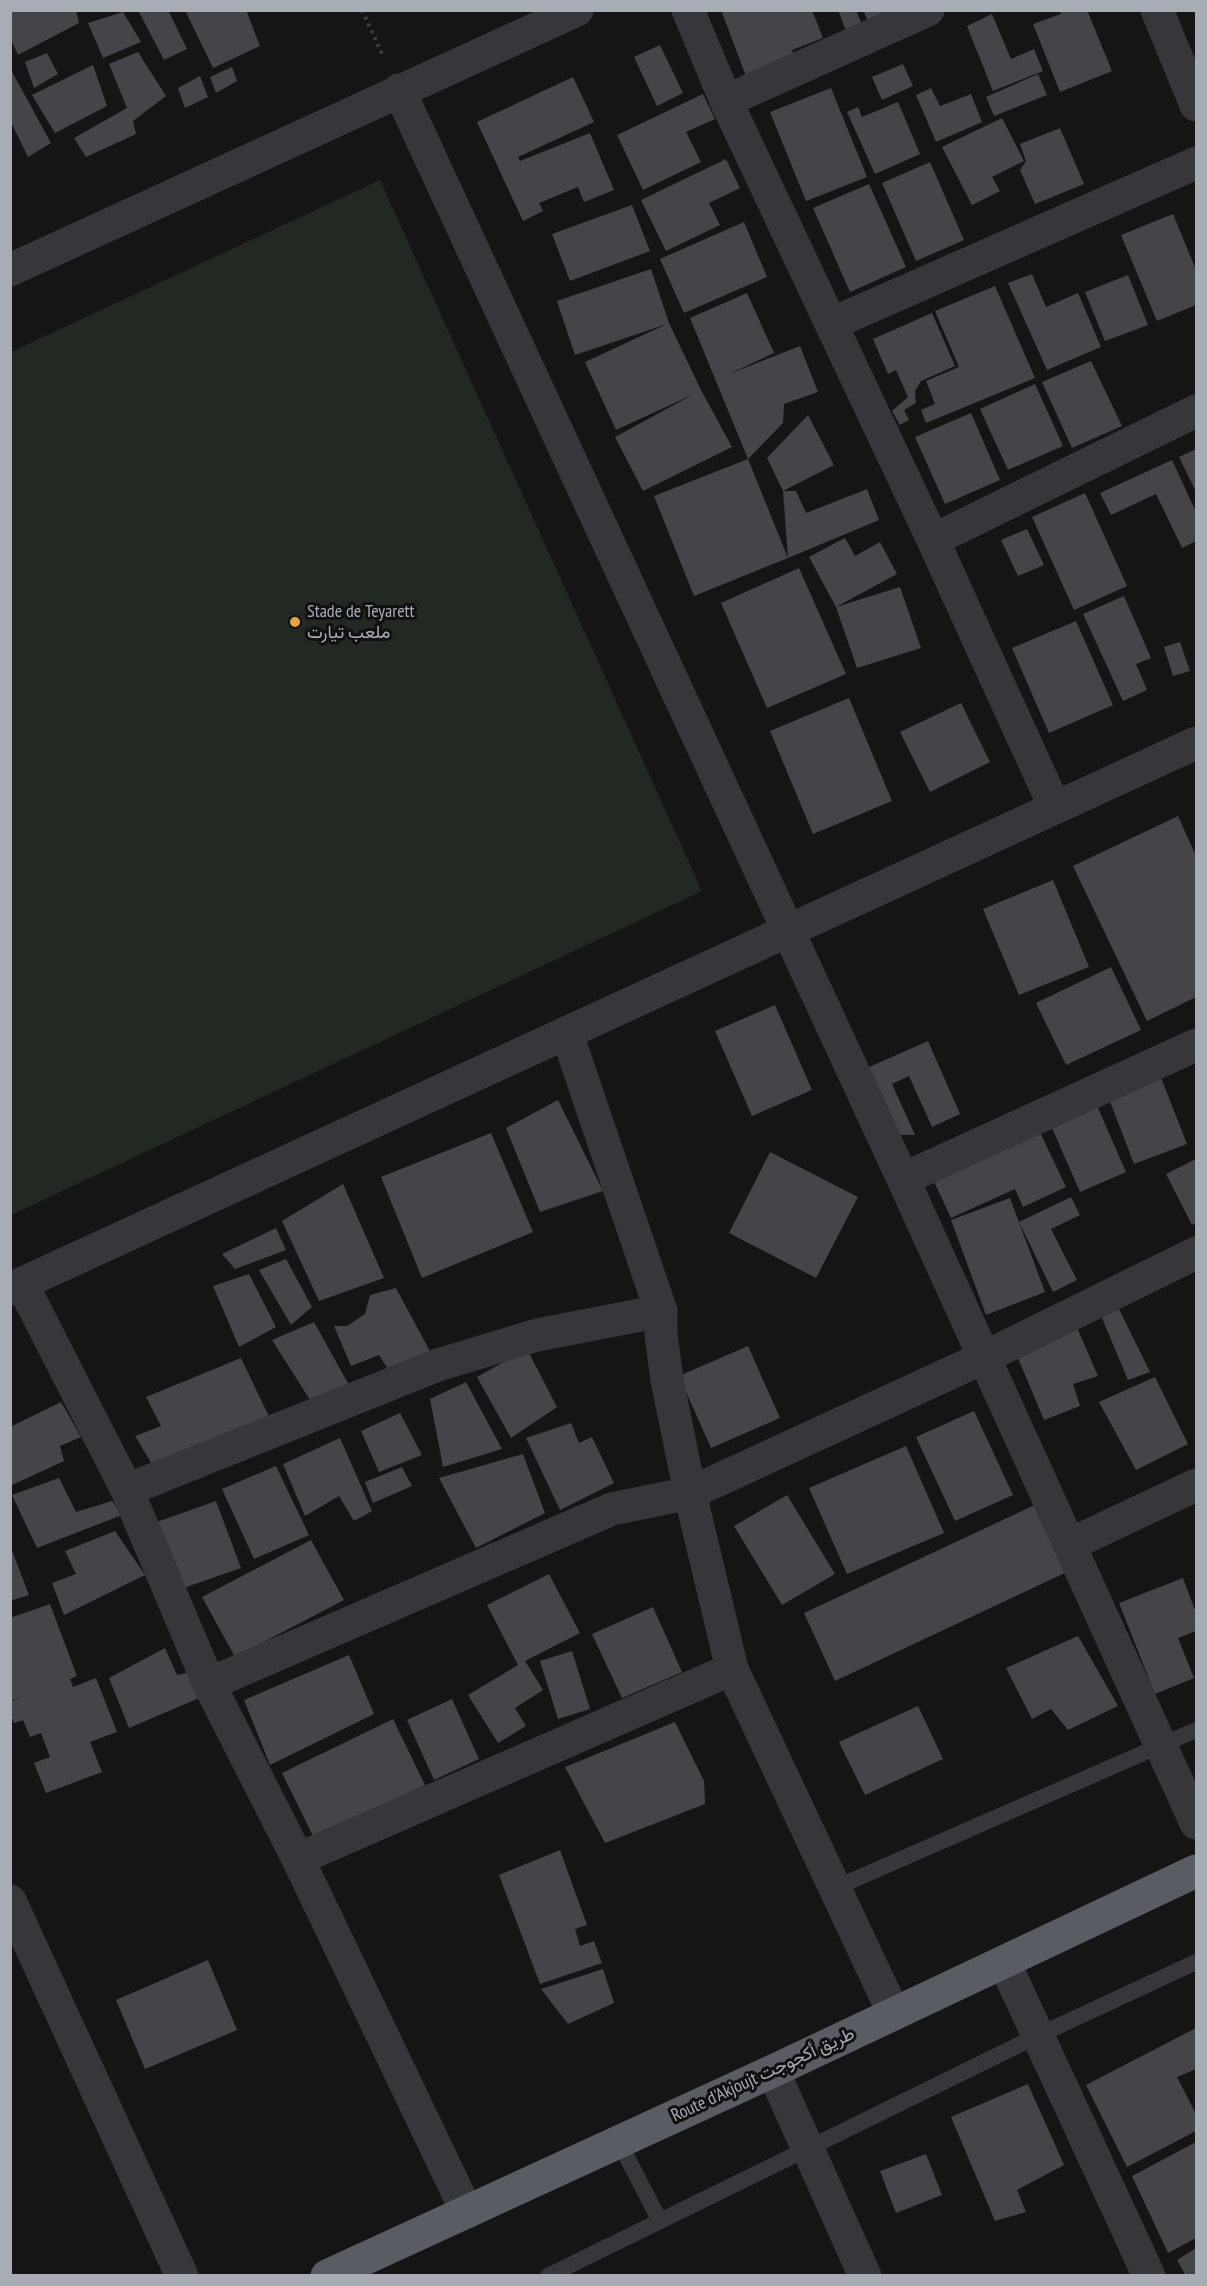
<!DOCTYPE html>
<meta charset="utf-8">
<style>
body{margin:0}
#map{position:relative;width:1207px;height:2286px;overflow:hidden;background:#151516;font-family:"PT Sans Narrow",sans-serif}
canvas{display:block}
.frame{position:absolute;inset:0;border:12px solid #a7acb5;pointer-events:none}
</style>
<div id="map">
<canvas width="1207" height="2286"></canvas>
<div class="frame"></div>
</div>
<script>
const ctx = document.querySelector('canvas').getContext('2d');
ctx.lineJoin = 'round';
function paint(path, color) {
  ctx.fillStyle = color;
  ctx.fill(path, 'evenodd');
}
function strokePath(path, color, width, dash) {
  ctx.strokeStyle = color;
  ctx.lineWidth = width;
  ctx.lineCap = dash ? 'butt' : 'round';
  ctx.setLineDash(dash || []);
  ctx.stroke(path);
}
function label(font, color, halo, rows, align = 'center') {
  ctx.font = font + ' "PT Sans Narrow",Vazirmatn,sans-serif';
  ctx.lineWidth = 6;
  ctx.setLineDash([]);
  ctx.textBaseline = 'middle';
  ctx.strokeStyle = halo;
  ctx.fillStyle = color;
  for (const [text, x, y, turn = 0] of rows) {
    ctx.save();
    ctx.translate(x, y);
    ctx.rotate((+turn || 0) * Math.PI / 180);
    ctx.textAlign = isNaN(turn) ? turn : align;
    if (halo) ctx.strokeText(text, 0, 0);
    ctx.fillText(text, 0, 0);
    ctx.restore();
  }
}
const green = new Path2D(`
 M 380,180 L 702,891 L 11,1215 L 11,352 Z`);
const building = new Path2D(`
 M 10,10 L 76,10 L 79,23 L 18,55 L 10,38 Z
 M 138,10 L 168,10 L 187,49 L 164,60 Z
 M 185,10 L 246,10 L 260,46 L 213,68 Z
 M 721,10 L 812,10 L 823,38 L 792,50 L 798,66 L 750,87 Z
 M 838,10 L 856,10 L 862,25 L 846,31 Z
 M 863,10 L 899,10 L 869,24 Z
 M 1060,10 L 1087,10 L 1112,71 L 1060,92 L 1033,24 L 1061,14 Z
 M 123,12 L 141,42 L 103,58 L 88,23 Z
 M 992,14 L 1011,59 L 1034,49 L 1043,71 L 993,91 L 967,26 Z
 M 660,45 L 683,93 L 657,106 L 634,57 Z
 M 138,52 L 166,96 L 133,121 L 136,134 L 86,157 L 74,138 L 127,108 L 109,64 Z
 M 47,53 L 58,74 L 34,88 L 25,62 Z
 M 903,64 L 913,86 L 882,100 L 872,77 Z
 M 93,65 L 107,106 L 55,133 L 32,95 Z
 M 232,67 L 237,81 L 216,93 L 210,77 Z
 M 10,68 L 51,143 L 28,157 L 10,120 Z
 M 1038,74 L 1047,95 L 994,116 L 986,97 Z
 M 200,76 L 208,97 L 185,108 L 178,88 Z
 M 573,77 L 594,122 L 518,157 L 520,161 L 590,133 L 614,190 L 584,202 L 578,187 L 539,203 L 543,211 L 523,221 L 477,122 Z
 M 831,88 L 867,177 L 806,201 L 770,112 Z
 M 931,88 L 940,106 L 971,94 L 982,122 L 936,142 L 916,95 Z
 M 703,94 L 715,119 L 686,132 L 701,162 L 643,190 L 617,135 Z
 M 898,102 L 920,154 L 875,174 L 847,112 L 858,107 L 862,117 Z
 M 1002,118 L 1024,161 L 992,177 L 1000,191 L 972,205 L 942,147 Z
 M 1060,128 L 1084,184 L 1035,204 L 1020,170 L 1026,161 L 1020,144 Z
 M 726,159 L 740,188 L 709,203 L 720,225 L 666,251 L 641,200 Z
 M 930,162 L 964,240 L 916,261 L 882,183 Z
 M 869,184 L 906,267 L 850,292 L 813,208 Z
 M 632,205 L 650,251 L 570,281 L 552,234 Z
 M 1173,214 L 1196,270 L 1196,305 L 1157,321 L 1121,235 Z
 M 744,222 L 767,277 L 684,313 L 660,259 Z
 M 651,269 L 669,323 L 701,390 L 732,447 L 643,491 L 615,437 L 694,394 L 616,430 L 585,362 L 667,324 L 575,355 L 557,301 Z
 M 1032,274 L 1046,307 L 1078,293 L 1101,347 L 1047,370 L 1008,283 Z
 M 1128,275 L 1148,325 L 1105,341 L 1085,292 Z
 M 995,286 L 1035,378 L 926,423 L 921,410 L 935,404 L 926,381 L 959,367 L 935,311 Z
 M 747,293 L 774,353 L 729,374 L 800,346 L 818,392 L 784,404 L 783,423 L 748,459 L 690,318 Z
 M 932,313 L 955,366 L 921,381 L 915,391 L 916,403 L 904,410 L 909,420 L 900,425 L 892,411 L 908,397 L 896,370 L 888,374 L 873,339 Z
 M 1091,361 L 1122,426 L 1072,448 L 1042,382 Z
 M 1035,384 L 1063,446 L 1008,470 L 980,409 Z
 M 971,413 L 1000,480 L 945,504 L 915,437 Z
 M 808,415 L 834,465 L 783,491 L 767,458 Z
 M 1196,449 L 1196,492 L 1179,457 Z
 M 748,459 L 788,558 L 694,596 L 654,496 Z
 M 1172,460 L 1196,512 L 1196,541 L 1182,548 L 1156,494 L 1111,515 L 1100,493 Z
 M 867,489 L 879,520 L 788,558 L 783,491 L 796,491 L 806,513 Z
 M 1085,493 L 1127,586 L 1074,610 L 1032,517 Z
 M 1027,529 L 1044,565 L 1018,576 L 1001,540 Z
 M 845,538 L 855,556 L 880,542 L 897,574 L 836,607 L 900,587 L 921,648 L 857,668 L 836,607 L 809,557 Z
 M 799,568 L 846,674 L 767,708 L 721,603 Z
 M 1124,596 L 1151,658 L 1136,664 L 1147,690 L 1123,701 L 1083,614 Z
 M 1076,621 L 1113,705 L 1049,733 L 1012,648 Z
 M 1180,642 L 1190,671 L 1173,676 L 1164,647 Z
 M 849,698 L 892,801 L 813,834 L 770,731 Z
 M 961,703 L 990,762 L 930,792 L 900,732 Z
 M 1178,816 L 1196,856 L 1196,997 L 1147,1021 L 1073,866 Z
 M 1053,880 L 1089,967 L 1019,995 L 983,909 Z
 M 1111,967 L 1141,1030 L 1066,1065 L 1036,1003 Z
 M 775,1005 L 812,1090 L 752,1116 L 715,1031 Z
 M 928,1041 L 960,1114 L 932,1127 L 909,1076 L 892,1084 L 915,1135 L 897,1135 L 867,1068 Z
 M 1158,1070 L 1187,1144 L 1134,1164 L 1106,1091 Z
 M 558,1100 L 603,1191 L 540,1212 L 506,1128 Z
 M 1095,1101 L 1126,1172 L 1080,1192 L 1049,1121 Z
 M 1037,1126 L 1066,1187 L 1023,1207 L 1015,1189 L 951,1218 L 931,1175 Z
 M 491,1133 L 533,1232 L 422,1278 L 381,1177 Z
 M 770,1152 L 858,1197 L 816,1278 L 729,1233 Z
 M 1196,1159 L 1196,1223 L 1192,1225 L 1166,1174 Z
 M 343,1184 L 384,1278 L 319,1301 L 282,1221 Z
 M 1071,1197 L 1080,1215 L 1051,1229 L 1077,1280 L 1053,1292 L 1019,1222 Z
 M 1010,1198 L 1045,1292 L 986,1315 L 951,1220 Z
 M 276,1228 L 286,1250 L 235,1269 L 222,1254 Z
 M 286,1259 L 312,1307 L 291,1325 L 259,1270 Z
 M 249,1274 L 276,1327 L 239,1347 L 213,1286 Z
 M 396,1288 L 431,1353 L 393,1377 L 379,1355 L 351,1366 L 334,1326 L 347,1326 L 365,1314 L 370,1295 Z
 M 1116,1303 L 1150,1372 L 1128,1380 L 1099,1311 Z
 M 314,1322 L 350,1387 L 312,1403 L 272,1340 Z
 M 1075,1323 L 1098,1376 L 1073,1384 L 1080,1406 L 1044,1420 L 1015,1351 Z
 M 748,1346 L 780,1418 L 711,1448 L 679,1376 Z
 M 527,1349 L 557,1407 L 511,1438 L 477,1377 Z
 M 241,1358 L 273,1425 L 156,1471 L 135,1436 L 161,1426 L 146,1397 Z
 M 1155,1377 L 1188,1444 L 1136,1470 L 1099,1402 Z
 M 466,1382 L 502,1449 L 443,1467 L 430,1399 Z
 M 61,1402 L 81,1437 L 60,1446 L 64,1461 L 10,1486 L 10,1427 Z
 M 974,1411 L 1013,1495 L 955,1521 L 916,1437 Z
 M 400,1413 L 422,1455 L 379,1472 L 361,1431 Z
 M 571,1423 L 579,1443 L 592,1437 L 614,1483 L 560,1510 L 526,1438 Z
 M 340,1438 L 372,1511 L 354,1521 L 339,1496 L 305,1516 L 283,1464 Z
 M 906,1446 L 944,1533 L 847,1574 L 809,1488 Z
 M 523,1454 L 545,1513 L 476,1548 L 439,1478 Z
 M 276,1466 L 309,1535 L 254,1559 L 222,1489 Z
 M 402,1467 L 412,1486 L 373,1503 L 365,1482 Z
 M 59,1478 L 76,1512 L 112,1501 L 122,1515 L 37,1548 L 12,1495 Z
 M 787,1495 L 835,1574 L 782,1605 L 734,1526 Z
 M 216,1501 L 241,1568 L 178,1590 L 154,1523 Z
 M 1037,1504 L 1069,1571 L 835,1681 L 804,1613 Z
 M 115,1531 L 145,1575 L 64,1615 L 52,1583 L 76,1574 L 65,1551 Z
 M 311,1540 L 344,1600 L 235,1657 L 202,1597 Z
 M 10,1545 L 29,1595 L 10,1601 Z
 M 549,1574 L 580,1633 L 525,1661 L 543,1690 L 515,1708 L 526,1726 L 498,1743 L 468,1695 L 518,1665 L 487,1605 Z
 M 1183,1578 L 1196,1613 L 1196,1631 L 1178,1638 L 1194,1678 L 1155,1694 L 1119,1603 Z
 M 50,1604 L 77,1676 L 70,1679 L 73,1687 L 96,1678 L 117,1732 L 90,1742 L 102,1772 L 46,1793 L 34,1763 L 50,1757 L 41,1733 L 30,1737 L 23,1720 L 14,1723 L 10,1714 L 10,1701 L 19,1698 L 10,1700 L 10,1618 Z
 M 653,1607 L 682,1672 L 622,1698 L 592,1634 Z
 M 1078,1636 L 1118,1706 L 1068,1730 L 1051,1709 L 1032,1719 L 1006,1668 Z
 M 165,1648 L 177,1675 L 192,1672 L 204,1696 L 129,1728 L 109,1678 Z
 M 572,1651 L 590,1709 L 558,1719 L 540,1661 Z
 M 349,1655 L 374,1714 L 270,1765 L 244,1700 Z
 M 452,1699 L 479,1759 L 434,1780 L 407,1720 Z
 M 918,1706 L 943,1759 L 865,1795 L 839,1742 Z
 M 393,1719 L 425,1785 L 314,1838 L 282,1773 Z
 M 675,1722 L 704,1781 L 705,1804 L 605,1843 L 565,1767 Z
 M 560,1850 L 587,1925 L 575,1929 L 580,1946 L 594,1941 L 602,1963 L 540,1984 L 499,1875 Z
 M 208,1960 L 237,2030 L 145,2069 L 116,2000 Z
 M 603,1969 L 614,2003 L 568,2024 L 541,1989 Z
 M 1196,2028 L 1196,2069 L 1177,2077 L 1196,2114 L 1196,2131 L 1127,2167 L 1086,2085 Z
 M 1028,2084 L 1064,2165 L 1017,2190 L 1026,2212 L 995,2221 L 951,2117 Z
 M 1196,2142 L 1196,2238 L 1168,2253 L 1132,2176 Z
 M 926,2154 L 942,2195 L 896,2213 L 880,2171 Z
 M 1196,2248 L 1196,2276 L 1186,2276 L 1177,2260 Z`);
const path = new Path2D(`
 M 362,10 L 382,54`);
const service = new Path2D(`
 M 835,1888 L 1196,1730
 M 619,2142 L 660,2221
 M 548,2276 L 1037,2036 L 1196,1962`);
const minor = new Path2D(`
 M 688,10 L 726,101 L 933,540 L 1055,808
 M 1157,10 L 1196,105
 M 399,90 L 903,1179 L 1196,1823
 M 726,101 L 928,10
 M 10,270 L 577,10
 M 831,324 L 1196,163
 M 933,540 L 1196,411
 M 567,1034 L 661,1311 L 661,1334 L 667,1380 L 690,1493 L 732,1669 L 894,2014
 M 903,1179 L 1196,1045
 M 22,1284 L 127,1490 L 209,1684 L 298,1859 L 467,2212
 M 10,1289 L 1196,743
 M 127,1490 L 438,1365 L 537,1335 L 661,1311
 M 1071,1544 L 1196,1485
 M 209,1684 L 612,1509 L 690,1493 L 985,1357 L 1196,1253
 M 298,1859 L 732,1669
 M 10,1901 L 182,2276
 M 1004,1962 L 1149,2276
 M 773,2071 L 865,2276`);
const trunk = new Path2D(`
 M 327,2276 L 773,2071 L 1196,1871`);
const markers = [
 [295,622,6,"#e5a53e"]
];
const poiNames = [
 ["Stade de Teyarett",307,612],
 ["ملعب تيارت",307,633]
];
const streetNames = [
 ["Route d'Akjoujt طريق أكجوجت",763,2075,-25]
];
paint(green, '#212922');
paint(building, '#444549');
strokePath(path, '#3c3e42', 4, [3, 4.5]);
strokePath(service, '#36373b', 16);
strokePath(minor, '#36373b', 33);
strokePath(trunk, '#5a5c63', 33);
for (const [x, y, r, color] of markers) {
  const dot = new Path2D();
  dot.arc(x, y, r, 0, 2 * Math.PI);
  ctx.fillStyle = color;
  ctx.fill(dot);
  strokePath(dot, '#101011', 2);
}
label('18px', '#a7acb5', '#101011', poiNames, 'left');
label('18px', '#a7acb5', '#101011', streetNames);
</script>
